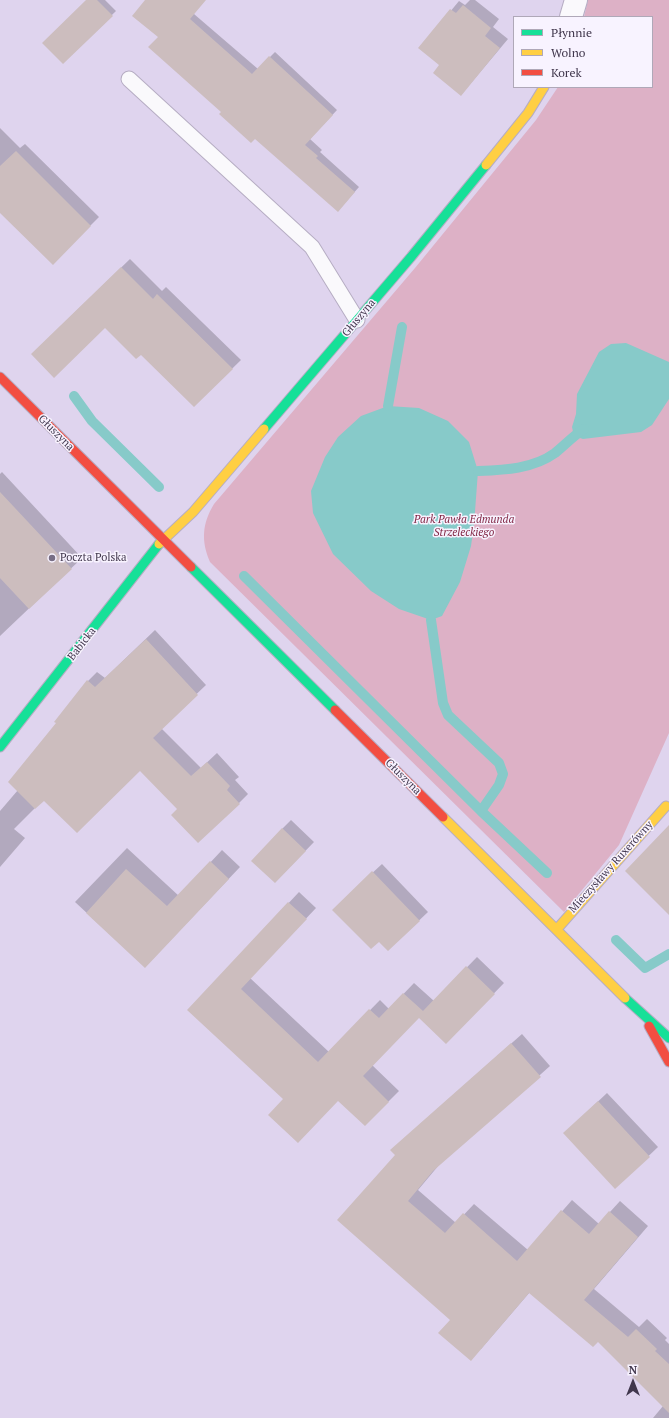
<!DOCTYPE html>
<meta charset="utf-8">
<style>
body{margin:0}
#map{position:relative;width:669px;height:1418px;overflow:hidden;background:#dfd4ee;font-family:"PT Serif",serif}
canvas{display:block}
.legend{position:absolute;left:513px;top:16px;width:140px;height:72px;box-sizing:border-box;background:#f8f3ff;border:1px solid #afa8b8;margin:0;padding:5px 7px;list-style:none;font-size:12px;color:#41374d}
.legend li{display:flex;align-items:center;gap:8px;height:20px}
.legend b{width:20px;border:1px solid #afa8b8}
.north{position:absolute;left:613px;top:1362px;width:40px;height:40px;-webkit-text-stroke:3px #f8f3ff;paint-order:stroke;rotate:0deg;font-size:11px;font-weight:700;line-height:16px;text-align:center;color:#41374d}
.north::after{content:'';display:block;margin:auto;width:14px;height:18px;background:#41374d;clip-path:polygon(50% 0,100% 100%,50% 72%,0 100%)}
</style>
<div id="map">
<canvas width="669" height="1418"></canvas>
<ul class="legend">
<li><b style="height:5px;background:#16e098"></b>Płynnie</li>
<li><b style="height:5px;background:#ffcf43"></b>Wolno</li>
<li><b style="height:5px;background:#f24e42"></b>Korek</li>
</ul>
<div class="north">N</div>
</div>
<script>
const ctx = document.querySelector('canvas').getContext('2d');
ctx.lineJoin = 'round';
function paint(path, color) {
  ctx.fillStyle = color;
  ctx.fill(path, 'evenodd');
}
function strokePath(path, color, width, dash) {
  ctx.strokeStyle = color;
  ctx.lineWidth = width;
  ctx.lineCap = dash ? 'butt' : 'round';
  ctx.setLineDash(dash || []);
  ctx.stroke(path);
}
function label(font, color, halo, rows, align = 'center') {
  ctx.font = font + ' "PT Serif",serif';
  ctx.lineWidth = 3;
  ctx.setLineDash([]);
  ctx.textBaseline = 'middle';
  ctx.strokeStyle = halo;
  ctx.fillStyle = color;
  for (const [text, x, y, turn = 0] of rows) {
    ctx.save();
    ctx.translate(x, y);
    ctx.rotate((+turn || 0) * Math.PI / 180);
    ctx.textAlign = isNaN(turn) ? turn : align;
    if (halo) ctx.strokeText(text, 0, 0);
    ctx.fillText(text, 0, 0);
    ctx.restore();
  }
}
const green = new Path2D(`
 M 588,0 L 669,0 L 669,733 L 619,845 L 564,912 L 210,562 C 201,541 202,524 214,504 L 415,268 L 536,120 L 558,87 L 652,87 L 652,17 L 584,17 Z`);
const water = new Path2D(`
 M 626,343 L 669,362 L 669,399 L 652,425 L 641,432 L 583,439 L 574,436 L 572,427 L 576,414 L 577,394 L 599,352 L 611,344 Z
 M 388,406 L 419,408 L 448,421 L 469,442 L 478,471 L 474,525 L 471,546 L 460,582 L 442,616 L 431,620 L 399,609 L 371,591 L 333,554 L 313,513 L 311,491 L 325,457 L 338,437 L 361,416 Z`);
const shadow = new Path2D(`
 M 87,0 L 105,0 L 116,11 L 63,63 Z
 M 147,0 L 184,0 L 194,14 L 258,69 L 275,52 L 337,110 L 310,139 L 322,150 L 320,152 L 359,187 L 343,205 L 222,112 L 159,37 Z
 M 470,0 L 475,0 L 499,19 L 493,27 L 508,39 L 461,95 L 440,65 L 420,48 L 459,1 L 465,5 Z
 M 0,128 L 20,148 L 25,144 L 99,217 L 53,263 L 0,211 Z
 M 130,259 L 162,291 L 166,287 L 241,360 L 194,406 L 141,353 L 105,327 L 32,354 Z
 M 2,472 L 82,558 L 0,636 L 0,474 Z
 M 155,630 L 206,685 L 161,728 L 201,768 L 217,753 L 239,777 L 235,780 L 248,794 L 239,803 L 178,809 L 140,769 L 44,799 L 14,829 L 25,838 L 0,867 L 0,811 L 18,790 L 58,723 L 88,681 L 97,672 L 105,678 Z
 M 291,820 L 314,842 L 284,873 L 282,829 Z
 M 127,848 L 179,896 L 222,850 L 240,867 L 145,967 L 75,902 Z
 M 382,864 L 428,912 L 388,950 L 342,901 Z
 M 299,892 L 316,908 L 250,978 L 329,1052 L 380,1000 L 389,1009 L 414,983 L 434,1001 L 477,957 L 504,983 L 446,1043 L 419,1016 L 372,1065 L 399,1091 L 365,1125 L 339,1100 L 284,1099 L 188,1010 Z
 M 522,1034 L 550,1066 L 439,1165 L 418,1190 L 456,1223 L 474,1204 L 528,1250 L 572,1200 L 599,1224 L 620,1201 L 648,1226 L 594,1289 L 639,1327 L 647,1319 L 667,1338 L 665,1340 L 669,1344 L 669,1418 L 653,1418 L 663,1406 L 598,1341 L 530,1292 L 481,1349 L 452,1320 L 338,1220 L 396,1155 L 391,1150 Z
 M 607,1093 L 658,1147 L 615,1188 L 573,1125 Z`);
const stream = new Path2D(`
 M 74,396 L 92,421 L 159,487
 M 388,406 L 402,327
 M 478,471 C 504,470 533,469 555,453 C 565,445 573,436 584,429
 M 244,576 L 481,811 L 547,873
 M 431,620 L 443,703 L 448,715 L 499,763 L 503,774 L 499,785 L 481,811
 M 616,940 L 645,968 L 669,954`);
const building = new Path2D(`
 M 86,0 L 97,0 L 113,16 L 63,64 L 42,43 Z
 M 145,0 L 206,0 L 190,19 L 252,74 L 269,56 L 333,115 L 305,145 L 318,156 L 316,158 L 355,192 L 338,212 L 255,139 L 251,143 L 219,114 L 221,112 L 148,47 L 158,37 L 132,16 Z
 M 463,5 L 491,28 L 485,36 L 500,48 L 461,96 L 433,73 L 439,65 L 418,48 L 450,9 L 456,13 Z
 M 16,151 L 91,226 L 53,265 L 0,213 L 0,166 Z
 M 121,267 L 153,299 L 157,294 L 233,369 L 194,407 L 141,355 L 136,359 L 105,328 L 54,378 L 31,354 Z
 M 0,492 L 72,569 L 29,609 L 0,578 Z
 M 146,639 L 198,695 L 153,738 L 191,776 L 207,762 L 230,786 L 227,790 L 240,804 L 198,843 L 171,815 L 177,809 L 140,771 L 77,833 L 44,801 L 35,809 L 8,782 L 56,723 L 54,722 L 87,680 L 95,687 Z
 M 669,825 L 669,915 L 625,871 Z
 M 282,828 L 306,851 L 275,883 L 251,861 Z
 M 210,861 L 229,879 L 145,968 L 86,913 L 126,869 L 167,906 Z
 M 372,871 L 420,921 L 388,951 L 379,942 L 371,949 L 332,910 Z
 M 288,902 L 307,919 L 241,989 L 318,1062 L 369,1009 L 379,1018 L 403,993 L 423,1011 L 466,966 L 495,994 L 446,1044 L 419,1018 L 363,1076 L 389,1102 L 365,1126 L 338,1101 L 298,1143 L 268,1115 L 283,1099 L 187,1010 Z
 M 511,1043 L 541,1077 L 433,1171 L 408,1201 L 445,1233 L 463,1213 L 517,1261 L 561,1210 L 589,1234 L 609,1211 L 638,1237 L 584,1300 L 628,1337 L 636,1329 L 657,1349 L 655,1351 L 669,1364 L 669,1413 L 598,1342 L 593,1347 L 529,1293 L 471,1361 L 438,1333 L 450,1320 L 337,1220 L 395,1155 L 390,1150 Z
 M 598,1101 L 650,1157 L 615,1189 L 563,1133 Z`);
const lane = new Path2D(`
 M 129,79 L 312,247 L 357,320`);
const street = new Path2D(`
 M 571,17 L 576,0`);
const fast = new Path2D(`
 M 264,429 L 411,257 L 486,165
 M 191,567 L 335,710
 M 0,747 L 159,544
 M 625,998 L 669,1038`);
const slow = new Path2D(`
 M 486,165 L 528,113 L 544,87
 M 159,544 L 193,512 L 264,429
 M 443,817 L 625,998
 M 557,929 L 666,806`);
const jam = new Path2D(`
 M 0,377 L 191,567
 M 335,710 L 443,817
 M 649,1026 L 669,1062`);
const markers = [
 [52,558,4,"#786e85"]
];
const streetNames = [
 ["Głuszyna",359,318,-50],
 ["Głuszyna",56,433,45],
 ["Babicka",82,644,-52],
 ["Głuszyna",403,777,45],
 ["Mieczysławy Ruxerówny",611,867,-48]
];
const parkNames = [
 ["Park Pawła Edmunda",464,520],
 ["Strzeleckiego",464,533]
];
const poiNames = [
 ["Poczta Polska",60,558]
];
paint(green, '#ddb1c6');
paint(water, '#87cac9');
paint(shadow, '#0003');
strokePath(stream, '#87cac9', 10);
paint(building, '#ccbdbe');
strokePath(lane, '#b6adc3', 17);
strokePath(street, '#b6adc3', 24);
strokePath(fast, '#b6adc3', 11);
strokePath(slow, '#b6adc3', 11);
strokePath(jam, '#b6adc3', 11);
strokePath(lane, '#faf9fc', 15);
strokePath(street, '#faf9fc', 22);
strokePath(fast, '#16e098', 9);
strokePath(slow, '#ffcf43', 9);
strokePath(jam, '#f24e42', 9);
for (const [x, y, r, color] of markers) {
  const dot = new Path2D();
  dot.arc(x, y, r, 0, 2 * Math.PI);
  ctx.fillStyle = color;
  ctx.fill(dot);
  strokePath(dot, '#f8f3ff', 1.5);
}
label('11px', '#41374d', '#f8f3ff', streetNames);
label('italic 11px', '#822745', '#f8f3ff', parkNames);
label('11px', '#41374d', '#f8f3ff', poiNames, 'left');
</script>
